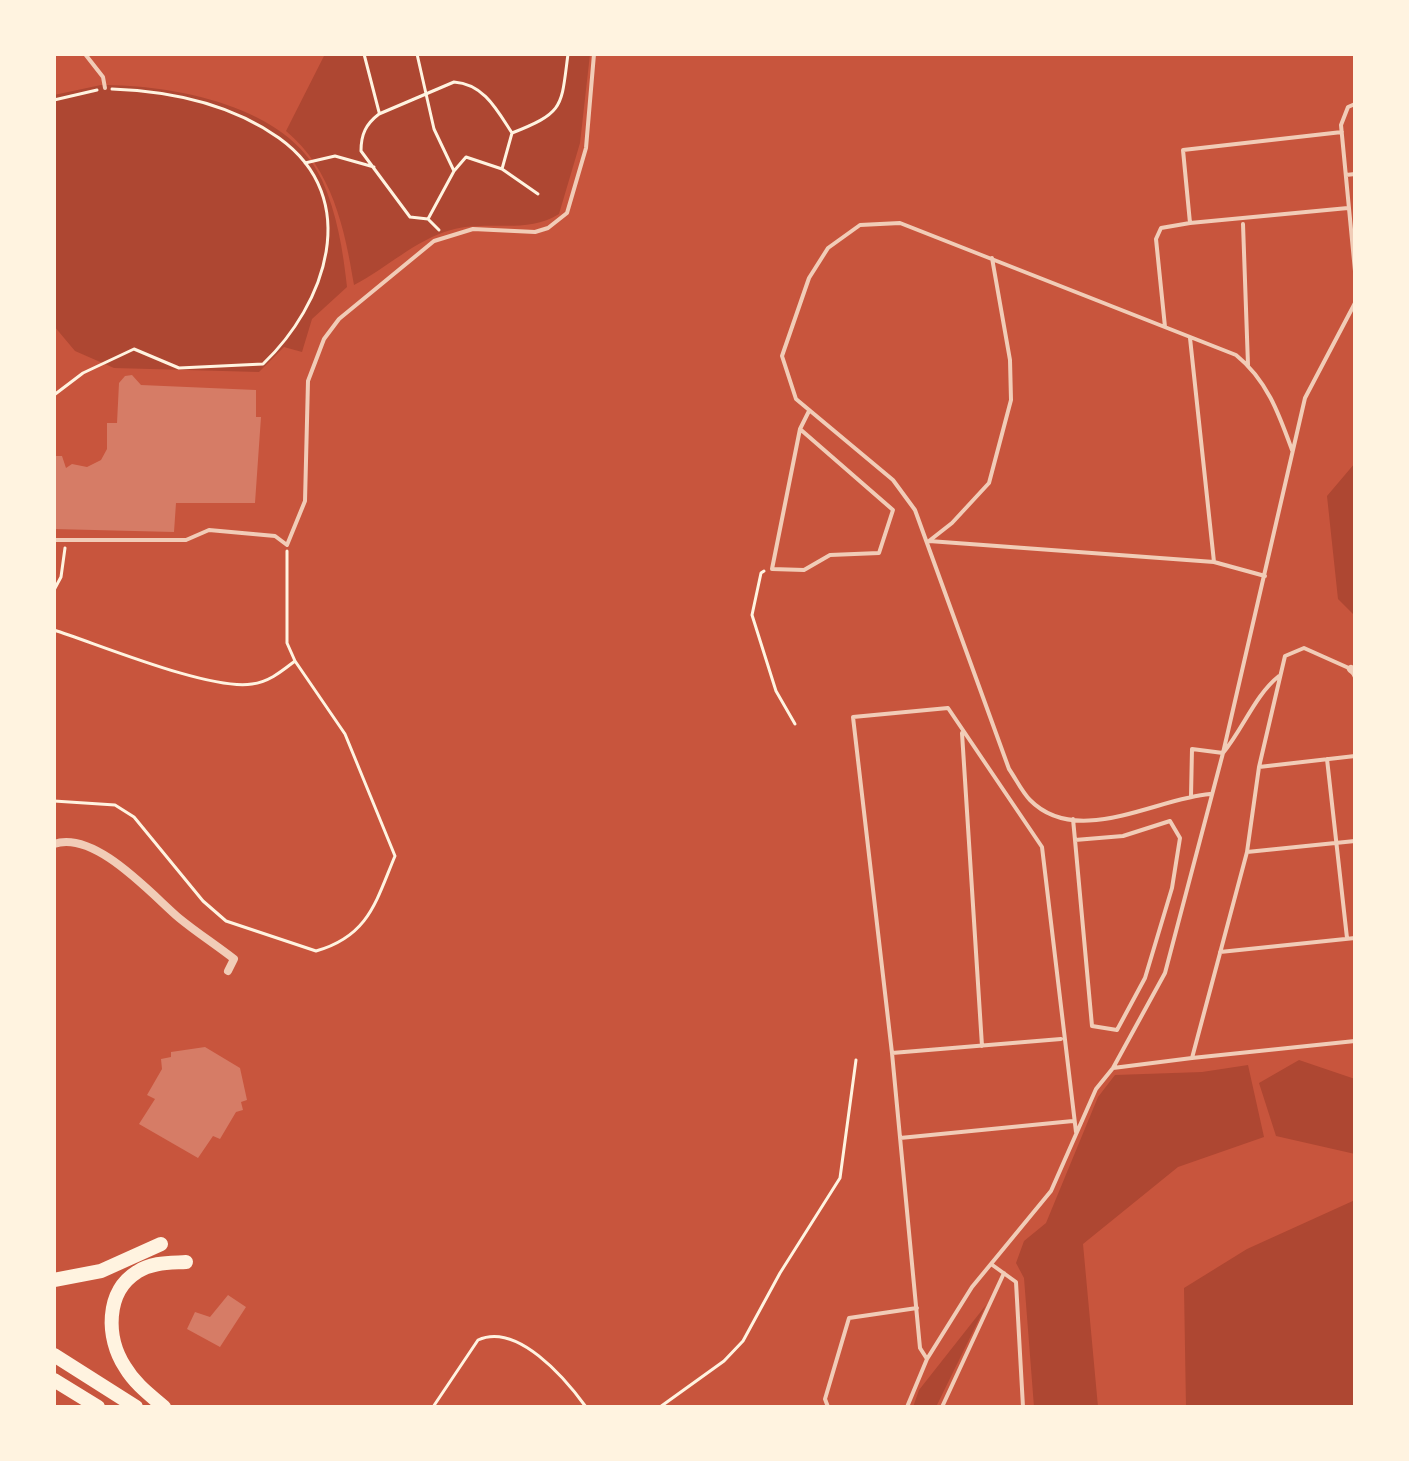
<!DOCTYPE html>
<style>
body{margin:0}
#map{position:relative;width:1409px;height:1461px;overflow:hidden;background:#c8553d;font-family:"Source Sans 3",sans-serif}
canvas{display:block}
.frame{position:absolute;inset:0;border:56px solid #fff3e0;pointer-events:none}
</style>
<div id="map">
<canvas width="1409" height="1461"></canvas>
<div class="frame"></div>
</div>
<script>
const ctx = document.querySelector('canvas').getContext('2d');
ctx.lineJoin = 'round';
function paint(path, color) {
  ctx.fillStyle = color;
  ctx.fill(path, 'evenodd');
}
function strokePath(path, color, width, dash) {
  ctx.strokeStyle = color;
  ctx.lineWidth = width;
  ctx.lineCap = dash ? 'butt' : 'round';
  ctx.setLineDash(dash || []);
  ctx.stroke(path);
}
const green = new Path2D(`
 M 325,54 L 590,54 L 580,143 L 559,214 C 526,235 488,219 451,230 C 415,240 387,268 354,285 C 345,229 332,169 286,131 Z
 M 101,85 C 173,85 288,105 322,180 C 337,214 343,250 347,287 L 312,319 L 302,352 L 284,347 L 259,372 L 114,368 L 75,351 L 54,326 L 54,95 Z
 M 1355,463 L 1355,616 L 1338,599 L 1327,496 Z
 M 1299,1060 L 1355,1079 L 1355,1154 L 1276,1136 L 1259,1083 Z
 M 1248,1065 L 1264,1137 L 1178,1167 L 1083,1244 L 1098,1407 L 1034,1407 L 1024,1278 L 1016,1263 L 1024,1241 L 1046,1223 L 1098,1097 L 1115,1075 L 1202,1072 Z
 M 1355,1200 L 1355,1407 L 1186,1407 L 1184,1288 L 1247,1249 Z
 M 986,1305 L 936,1407 L 913,1407 L 919,1390 Z`);
const building = new Path2D(`
 M 132,375 L 141,385 L 256,390 L 256,417 L 261,417 L 255,503 L 176,503 L 174,532 L 54,529 L 54,456 L 62,456 L 66,468 L 72,464 L 87,467 L 101,460 L 107,449 L 107,423 L 117,423 L 119,383 L 125,376 Z
 M 205,1047 L 240,1068 L 247,1100 L 241,1102 L 243,1110 L 236,1112 L 220,1139 L 213,1136 L 198,1158 L 139,1124 L 155,1099 L 147,1095 L 162,1069 L 161,1059 L 171,1057 L 171,1052 Z
 M 228,1295 L 246,1307 L 220,1347 L 187,1329 L 195,1312 L 210,1317 Z`);
const path = new Path2D(`
 M 364,54 L 379,112
 M 417,54 L 434,129 L 454,171 L 428,219
 M 476,54 L 480,54
 M 54,100 L 97,90
 M 512,133 C 565,112 561,107 568,54
 M 305,163 L 335,156 L 374,167
 M 454,171 L 466,157 L 502,169 L 538,194
 M 439,230 L 428,219 L 410,217 L 361,151 C 361,134 366,124 379,114 L 454,82 C 484,84 497,110 512,133 L 502,169
 M 54,395 L 83,373 L 134,349 L 179,368 L 263,364 C 325,305 364,199 279,138 C 231,104 169,91 112,89
 M 764,571 L 761,573 L 752,615 L 776,691 L 795,724
 M 54,590 L 61,577 L 65,548
 M 54,630 C 98,644 210,691 252,684 C 269,682 282,671 295,661
 M 54,801 L 115,805 L 134,817 L 203,901 L 226,921 L 316,951 C 369,936 376,901 395,856 L 345,734 L 295,661 L 287,643 L 287,551
 M 433,1407 L 478,1340 C 517,1322 565,1378 586,1407
 M 660,1407 L 724,1361 L 743,1341 L 780,1273 L 840,1178 L 856,1060`);
const service = new Path2D(`
 M 85,54 L 103,77 L 105,88
 M 1355,104 L 1348,107 L 1341,125 L 1355,271
 M 1346,175 L 1355,174
 M 1190,223 L 1348,208
 M 1243,224 L 1248,365
 M 1165,327 L 1156,239 L 1161,228 L 1190,223 L 1183,150 L 1342,132
 M 1190,338 L 1214,562
 M 800,429 L 893,510 L 879,553 L 830,555 L 804,570 L 772,569 L 800,429 L 809,411
 M 54,540 L 186,540 L 209,530 L 275,536 L 287,545 L 305,501 L 308,381 L 324,339 L 339,319 L 434,241 L 473,229 L 535,232 L 548,228 L 567,213 L 586,148 L 594,54
 M 929,541 L 1214,562 L 1265,576
 M 929,541 L 952,523 L 989,483 L 1011,400 L 1010,360 L 992,258
 M 1355,677 L 1351,669 L 1304,648 L 1285,656 L 1259,767 L 1247,852 L 1192,1058 L 1355,1041
 M 962,733 L 982,1046
 M 1327,759 L 1347,938
 M 1259,767 L 1355,756
 M 1210,794 C 1157,798 1077,848 1030,800 C 1022,792 1016,779 1009,769 L 915,510 L 893,480 L 796,399 L 782,356 L 809,278 L 828,248 L 860,225 L 900,223 L 1236,355 C 1267,380 1279,414 1292,450
 M 1191,796 L 1192,749 L 1223,753 C 1243,729 1255,695 1279,676
 M 1073,819 L 1075,840 L 1092,1026 L 1117,1030 L 1145,978 L 1172,888 L 1180,838 L 1170,821 L 1123,836 L 1075,840
 M 1247,852 L 1355,841
 M 1220,952 L 1355,938
 M 892,1053 L 1061,1039
 M 1113,1068 L 1192,1058
 M 900,1138 L 1073,1121
 M 991,1264 L 1016,1282 L 1023,1407
 M 927,1359 L 920,1348 L 892,1053 L 853,717 L 948,708 L 1042,847 L 1076,1132
 M 828,1407 L 825,1399 L 849,1318 L 917,1308
 M 907,1407 L 927,1359 L 972,1287 L 1051,1191 L 1096,1089 L 1113,1068 L 1165,973 L 1223,753 L 1305,398 L 1355,303
 M 942,1407 L 1004,1273`);
const minor = new Path2D(`
 M 1351,669 L 1355,672
 M 54,844 C 95,830 151,894 179,918 C 196,932 216,945 234,959 L 228,971`);
const motorway = new Path2D(`
 M 54,1280 L 101,1271 L 161,1244
 M 54,1355 L 136,1407
 M 54,1380 L 98,1407
 M 164,1407 C 150,1395 135,1384 125,1367 C 106,1338 105,1292 137,1272 C 152,1262 170,1263 186,1262`);
paint(green, '#ae4732');
paint(building, '#d67c66');
strokePath(path, '#fff3e0', 3);
strokePath(service, '#f1ccb7', 4);
strokePath(minor, '#f1ccb7', 8);
strokePath(motorway, '#fff3e0', 14);
</script>
